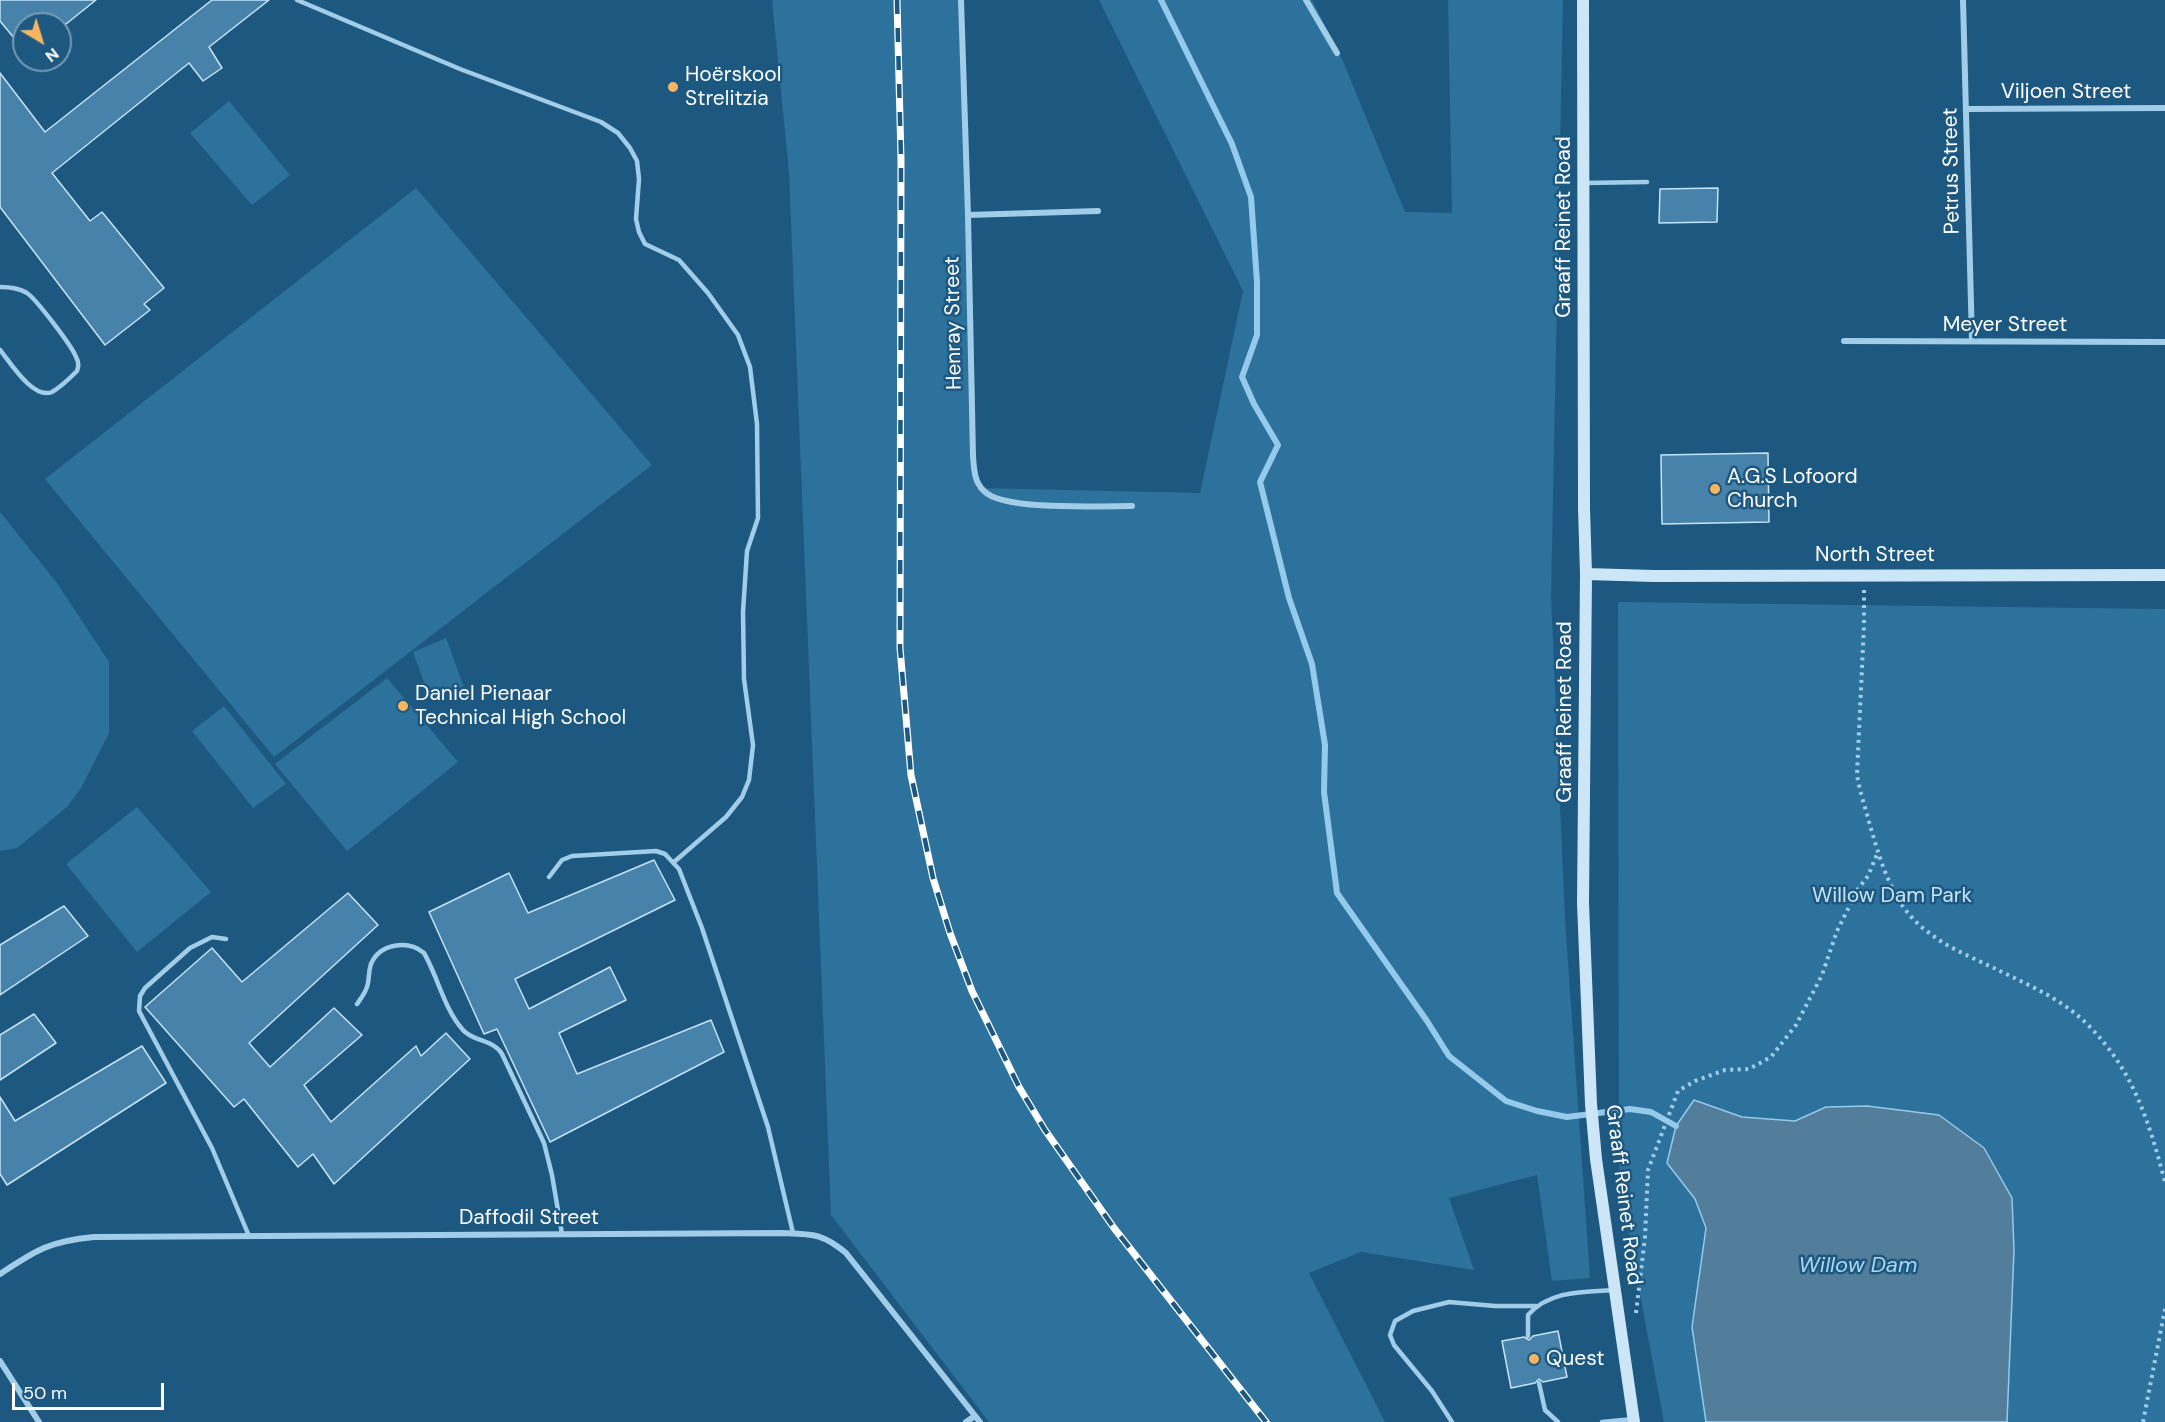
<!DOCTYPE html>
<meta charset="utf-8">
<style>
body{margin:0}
#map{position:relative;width:2165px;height:1422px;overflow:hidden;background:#1d5880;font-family:"DM Sans",sans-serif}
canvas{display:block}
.north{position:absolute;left:12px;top:12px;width:60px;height:60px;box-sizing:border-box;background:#1d5880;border:2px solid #779bb3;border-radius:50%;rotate:142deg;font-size:16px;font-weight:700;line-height:24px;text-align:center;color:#fff}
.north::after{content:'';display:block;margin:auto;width:21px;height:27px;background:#f8b561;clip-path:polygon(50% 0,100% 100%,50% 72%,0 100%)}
.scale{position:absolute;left:12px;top:1383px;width:152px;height:27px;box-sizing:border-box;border:3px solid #fff;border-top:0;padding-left:8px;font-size:18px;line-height:21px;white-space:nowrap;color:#fff;-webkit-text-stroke:4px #1d5880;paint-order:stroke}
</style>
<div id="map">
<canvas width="2165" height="1422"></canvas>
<div class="north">N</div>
<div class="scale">50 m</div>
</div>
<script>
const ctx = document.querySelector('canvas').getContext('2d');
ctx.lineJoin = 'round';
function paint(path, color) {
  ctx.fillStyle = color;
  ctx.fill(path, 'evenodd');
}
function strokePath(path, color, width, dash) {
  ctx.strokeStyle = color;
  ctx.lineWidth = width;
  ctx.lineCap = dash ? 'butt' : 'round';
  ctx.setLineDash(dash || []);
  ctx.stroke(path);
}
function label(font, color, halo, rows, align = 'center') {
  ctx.font = font + ' "DM Sans",sans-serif';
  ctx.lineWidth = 5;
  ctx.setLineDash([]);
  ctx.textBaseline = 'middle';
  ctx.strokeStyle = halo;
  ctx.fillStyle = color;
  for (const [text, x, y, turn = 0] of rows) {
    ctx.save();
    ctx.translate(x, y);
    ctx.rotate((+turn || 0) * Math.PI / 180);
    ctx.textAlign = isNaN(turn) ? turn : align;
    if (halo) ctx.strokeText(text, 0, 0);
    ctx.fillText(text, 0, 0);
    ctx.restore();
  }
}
const green = new Path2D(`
 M 772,0 L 959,0 L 976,488 L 1200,493 L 1243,291 L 1099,0 L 1312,0 L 1342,59 L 1405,212 L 1452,213 L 1448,0 L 1563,0 L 1551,596 L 1565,919 L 1590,1278 L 1552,1281 L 1537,1175 L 1449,1198 L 1474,1270 L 1361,1252 L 1309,1273 L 1385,1422 L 989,1422 L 831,1215 L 789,172 Z
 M 229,101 L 290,175 L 252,205 L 190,133 Z
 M 416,188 L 652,465 L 274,757 L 45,479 Z
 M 0,512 L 57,583 L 109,662 L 109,733 L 81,788 L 67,807 L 17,848 L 0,851 Z
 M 1618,602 L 2165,609 L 2165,1422 L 1664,1422 L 1619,1183 Z
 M 446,638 L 464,687 L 430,699 L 413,652 Z
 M 387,678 L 458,762 L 347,851 L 275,764 Z
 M 224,706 L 286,784 L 253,808 L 192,731 Z
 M 137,807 L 211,892 L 137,952 L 66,864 Z`);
const water = new Path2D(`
 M 1694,1100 L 1742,1117 L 1795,1121 L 1826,1107 L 1867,1106 L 1939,1115 L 1984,1148 L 2012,1198 L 2014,1250 L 2007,1422 L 1706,1422 L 1692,1327 L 1706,1228 L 1695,1199 L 1667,1163 L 1676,1126 Z`);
const stream = new Path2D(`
 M 1161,0 L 1232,144 L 1251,197 L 1257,282 L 1257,335 L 1242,377 L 1254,404 L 1278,445 L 1260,482 L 1289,598 L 1312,664 L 1325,745 L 1324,792 L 1337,893 L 1427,1021 L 1449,1056 L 1506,1101 L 1537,1111 L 1567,1117 L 1630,1109 L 1651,1112 L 1676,1126`);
const building = new Path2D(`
 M 0,0 L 96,0 L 66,24 L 24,24 L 24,50 L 0,21 Z
 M 212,0 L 269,0 L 209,47 L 222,68 L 203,81 L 189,63 L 52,173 L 90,221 L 102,212 L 164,288 L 144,304 L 150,310 L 105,345 L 0,207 L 0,73 L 45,132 Z
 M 1718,188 L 1717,222 L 1659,223 L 1660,189 Z
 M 1768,453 L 1769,522 L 1662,524 L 1661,455 Z
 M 654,860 L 675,900 L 515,979 L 529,1009 L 610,967 L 626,1000 L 559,1033 L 577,1074 L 711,1020 L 724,1052 L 550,1142 L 497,1029 L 484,1034 L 429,912 L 509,873 L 528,913 Z
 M 348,893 L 378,925 L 249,1043 L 270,1067 L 334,1008 L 362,1035 L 304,1085 L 331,1122 L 416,1046 L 421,1056 L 446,1033 L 470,1059 L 334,1184 L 313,1154 L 298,1167 L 244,1099 L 234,1107 L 145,1007 L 212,948 L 242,982 Z
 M 64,906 L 88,936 L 0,995 L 0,945 Z
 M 34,1014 L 56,1043 L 0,1080 L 0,1035 Z
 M 142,1046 L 166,1083 L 7,1185 L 0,1174 L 0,1097 L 15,1121 Z
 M 1558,1331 L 1567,1377 L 1543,1382 L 1539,1379 L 1535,1383 L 1511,1388 L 1502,1341 L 1524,1337 L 1529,1340 L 1533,1336 Z`);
const path = new Path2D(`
 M 1864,590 L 1864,625 L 1857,774 C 1859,790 1865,806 1869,822 C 1881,862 1892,906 1928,932 C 1949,949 1976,959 2000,971 C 2031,986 2063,1000 2088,1025 C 2134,1071 2149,1122 2165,1182
 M 1636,1313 L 1645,1237 L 1648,1170 L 1678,1091 L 1695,1081 L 1725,1070 L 1749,1069 L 1771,1057 L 1796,1025 L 1822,975 L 1837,931 L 1858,889 L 1868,876 L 1878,852
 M 2143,1422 L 2165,1309`);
const lane = new Path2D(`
 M 297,0 L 460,69 L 601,122 L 618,133 L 630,148 L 637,161 L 639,179 L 636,219 L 639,232 L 645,244 L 679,260 L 708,293 L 738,335 L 750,367 L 757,424 L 758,518 L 747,551 L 743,612 L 744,679 L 753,745 L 749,780 L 742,797 L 726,817 L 674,862
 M 1583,183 L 1647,182
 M 0,287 C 10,287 19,288 27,293 C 36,299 72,346 76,357 C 79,362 79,366 77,371 C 70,378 61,387 52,392 C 33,400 10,362 0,350
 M 549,877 L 562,860 L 572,856 L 656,851 L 665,854 L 679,869 L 702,928 L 768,1127 L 793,1233
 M 226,939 L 212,937 L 190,948 L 145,988 L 140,996 L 139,1011 L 212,1148 L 249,1236
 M 357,1004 C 362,997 367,991 368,983 C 369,977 369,970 371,964 C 380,943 408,940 424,953 C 438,977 444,1009 463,1030 C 473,1042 493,1039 502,1054 L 544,1143 L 552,1175 L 562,1234
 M 1528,1336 L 1528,1315 C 1550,1290 1584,1292 1615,1290
 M 1539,1383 L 1545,1410 L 1558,1422
 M 1452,1422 L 1432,1391 L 1394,1345 L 1390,1335 L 1395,1321 L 1413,1311 L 1449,1302 L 1495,1306 L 1536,1306
 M 1602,1422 L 1633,1419`);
const street = new Path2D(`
 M 961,0 L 968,215 L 973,456 C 974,468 974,482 984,491 C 1002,511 1103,506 1132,506
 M 1306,0 L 1337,53
 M 1963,0 L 1972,341
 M 1967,109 L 2165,108
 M 968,215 L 1098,211
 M 1844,341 L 2165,342
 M 0,1274 C 36,1250 50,1241 94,1237 L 782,1233 C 812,1234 822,1233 846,1253 L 980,1422
 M 0,1361 L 39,1422
 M 966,1422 L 975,1416`);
const secondary = new Path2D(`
 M 1583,0 L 1584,508 L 1586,574 L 1583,903 L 1591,1104 L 1596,1159 L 1634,1422
 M 1586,574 L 1654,576 L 2165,575`);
const rail = new Path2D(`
 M 897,0 L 901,159 L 900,648 L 911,775 L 933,878 L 950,933 L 972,991 L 1019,1087 L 1045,1130 L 1114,1228 L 1266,1422`);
const markers = [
 [673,87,6,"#f8b561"],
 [1715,489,6,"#f8b561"],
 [403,706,6,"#f8b561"],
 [1534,1359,6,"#f8b561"]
];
const poiNames = [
 ["Hoërskool",685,75],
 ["Strelitzia",685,99],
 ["A.G.S Lofoord",1727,477],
 ["Church",1727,501],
 ["Daniel Pienaar",415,694],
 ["Technical High School",415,718],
 ["Quest",1546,1359]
];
const streetNames = [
 ["Viljoen Street",2066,92],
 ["Petrus Street",1952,171,-91],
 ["Graaff Reinet Road",1564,227,-90],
 ["Henray Street",954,323,-91],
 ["Meyer Street",2005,325],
 ["North Street",1875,555],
 ["Graaff Reinet Road",1565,712,-90],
 ["Graaff Reinet Road",1623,1195,83],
 ["Daffodil Street",529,1218]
];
const parkNames = [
 ["Willow Dam Park",1892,896]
];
const waterNames = [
 ["Willow Dam",1858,1266]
];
paint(green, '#2d719d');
paint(water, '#537e9b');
strokePath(water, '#95caeb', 1.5);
strokePath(stream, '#95caeb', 6);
paint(building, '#4682aa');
strokePath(building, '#c6e4f7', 1.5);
strokePath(path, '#a2cde9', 4, [3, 4.5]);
strokePath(lane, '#a2cde9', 4.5);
strokePath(street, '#a2cde9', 6);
strokePath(secondary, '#cde6f7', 12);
strokePath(rail, '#fff', 7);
strokePath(rail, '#1d5880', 4.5, [14]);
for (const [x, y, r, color] of markers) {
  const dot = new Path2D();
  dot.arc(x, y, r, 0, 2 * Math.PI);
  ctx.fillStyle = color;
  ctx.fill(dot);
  strokePath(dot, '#1d5880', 2);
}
label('21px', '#fff', '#1d5880', poiNames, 'left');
label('21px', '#fff', '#1d5880', streetNames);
label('21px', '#c6e4f7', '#1d5880', parkNames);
label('italic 22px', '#add7f1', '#1d5880', waterNames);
</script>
